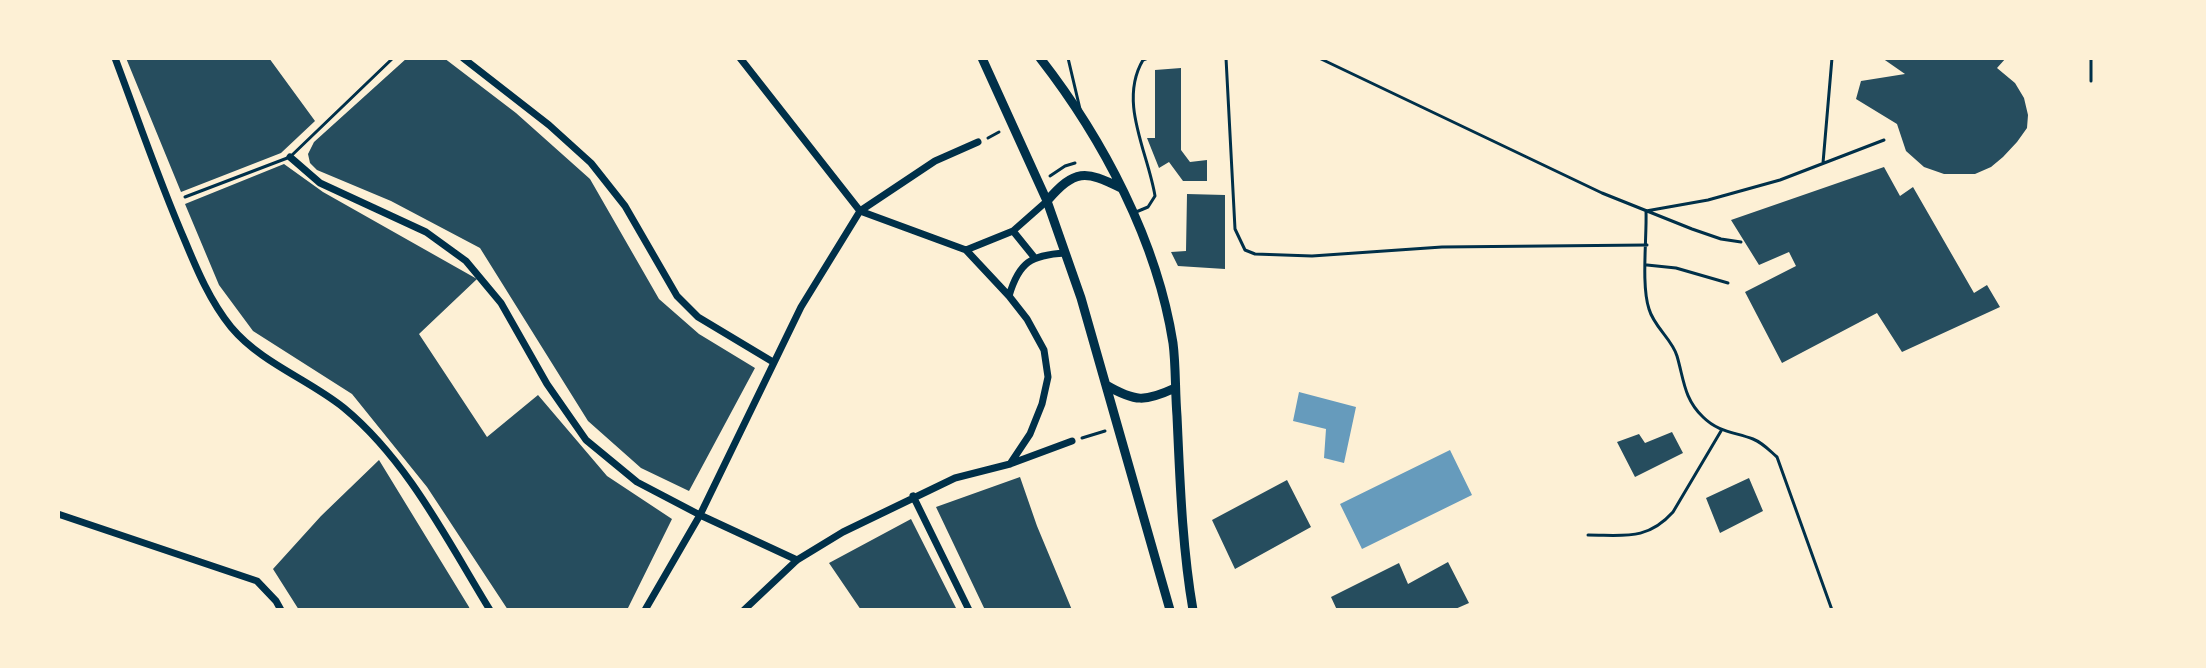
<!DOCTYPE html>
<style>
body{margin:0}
#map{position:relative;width:2206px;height:668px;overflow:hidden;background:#fdf0d5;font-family:Poppins,sans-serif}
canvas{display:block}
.frame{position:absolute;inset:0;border:60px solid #fdf0d5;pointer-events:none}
</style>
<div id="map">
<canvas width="2206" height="668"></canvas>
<div class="frame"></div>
</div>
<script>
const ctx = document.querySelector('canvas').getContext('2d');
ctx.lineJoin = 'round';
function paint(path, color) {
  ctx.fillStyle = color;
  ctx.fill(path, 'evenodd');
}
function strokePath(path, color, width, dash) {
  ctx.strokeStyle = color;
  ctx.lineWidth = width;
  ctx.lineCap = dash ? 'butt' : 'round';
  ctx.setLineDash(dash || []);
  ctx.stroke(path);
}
const water = new Path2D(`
 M 1299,392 L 1356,407 L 1344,463 L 1324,458 L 1326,429 L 1293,421 Z
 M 1450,450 L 1472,495 L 1362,549 L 1340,504 Z`);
const building = new Path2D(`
 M 126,58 L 269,58 L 315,121 L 281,153 L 181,192 Z
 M 407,58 L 444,58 L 516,113 L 590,179 L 659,299 L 699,334 L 755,368 L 689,491 L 641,468 L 588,421 L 480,248 L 391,201 L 317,170 L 310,163 L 308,154 L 314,142 Z
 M 1882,58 L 2006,58 L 1997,68 L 2015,83 L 2024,98 L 2028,115 L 2027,128 L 2017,142 L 2003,157 L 1991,167 L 1975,174 L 1944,174 L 1924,167 L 1906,151 L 1897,124 L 1856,99 L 1861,81 L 1905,74 Z
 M 1181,68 L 1181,150 L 1190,162 L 1207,160 L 1207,181 L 1183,181 L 1169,162 L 1159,168 L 1147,138 L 1155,138 L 1155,70 Z
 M 284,164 L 323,192 L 477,279 L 419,334 L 487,437 L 538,395 L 607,476 L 672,519 L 627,610 L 508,610 L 427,487 L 352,394 L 253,331 L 219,285 L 185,204 Z
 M 1884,167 L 1900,196 L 1913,187 L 1974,293 L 1987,285 L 2000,307 L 1902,352 L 1877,313 L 1782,363 L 1745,292 L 1796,266 L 1789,252 L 1759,265 L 1731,220 Z
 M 1187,194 L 1225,195 L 1225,269 L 1178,266 L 1171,252 L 1186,251 Z
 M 1672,432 L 1683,453 L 1635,477 L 1617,442 L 1639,434 L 1645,443 Z
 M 379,460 L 469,607 L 470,610 L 299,610 L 273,569 L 321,516 Z
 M 1020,477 L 1037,526 L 1072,610 L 985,610 L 936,507 Z
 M 1749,478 L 1763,511 L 1720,533 L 1706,498 Z
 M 1287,480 L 1311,527 L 1235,569 L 1212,520 Z
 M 911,519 L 957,610 L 861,610 L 829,563 Z
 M 1448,562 L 1469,603 L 1453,610 L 1337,610 L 1331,597 L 1399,563 L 1408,584 Z`);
const path = new Path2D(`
 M 988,138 L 999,132
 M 1050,176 L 1065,166 L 1075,163
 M 1082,438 L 1105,431`);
const service = new Path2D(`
 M 1068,58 L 1080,109
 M 1226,58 L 1235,229 L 1245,250 L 1255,254 L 1312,256 L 1442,247 L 1647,245
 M 1319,58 L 1602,193 L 1692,229 L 1721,239 L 1741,242
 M 2091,58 L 2091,81
 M 1823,163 L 1832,58
 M 185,197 L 290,157 L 393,58
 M 1646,211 C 1647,237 1641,285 1649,309 C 1654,327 1672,339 1677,356 C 1684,380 1684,399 1703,417 C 1718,432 1734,432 1753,439 C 1763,443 1769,450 1777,457 L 1832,610
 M 1646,211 L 1708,200 L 1780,180 L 1884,140
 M 1136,212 L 1148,207 L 1155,196 C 1148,152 1118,102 1143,60 L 1148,58
 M 1647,265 L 1676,268 L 1728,283
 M 1588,535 C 1624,535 1647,541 1673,512 L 1721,431`);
const minor = new Path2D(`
 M 115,58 C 138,119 159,181 185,241 C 197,270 210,301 231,327 C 261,363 308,379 344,408 C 408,461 447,540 490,610
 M 463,58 L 549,125 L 591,163 L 625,206 L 677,296 L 698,317 L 773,362
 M 740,58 L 860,211 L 966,250 L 1009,296 L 1027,319 L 1044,350 L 1048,377 L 1042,404 L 1030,434 L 1010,464
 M 290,157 L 320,183 L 426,232 L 466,261 L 501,303 L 547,384 L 586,440 L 637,482 L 700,515 L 797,560
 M 1013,231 L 1034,257
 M 966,250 L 1013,231 L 1047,201
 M 1009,296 C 1019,262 1031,255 1065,253
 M 913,496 L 969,610
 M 58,514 L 257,581 L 276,601 L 281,610
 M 645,610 L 700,515 L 801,307 L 860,211 L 935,161 L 978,142
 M 744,610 L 797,560 L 843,532 L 955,478 L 1010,464 L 1072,441`);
const secondary = new Path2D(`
 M 982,58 L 1047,201 L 1081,298 L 1170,610
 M 1040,58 C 1103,139 1157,241 1173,343 C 1176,366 1175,392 1177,416 C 1180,481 1182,546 1193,610
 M 1047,201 C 1075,169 1085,170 1121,188
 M 1106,385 C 1135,402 1145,402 1175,388`);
paint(water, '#669bbc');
paint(building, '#264d5e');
strokePath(path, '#003049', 3);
strokePath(service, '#003049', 3);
strokePath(minor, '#003049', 7);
strokePath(secondary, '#003049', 9);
</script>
